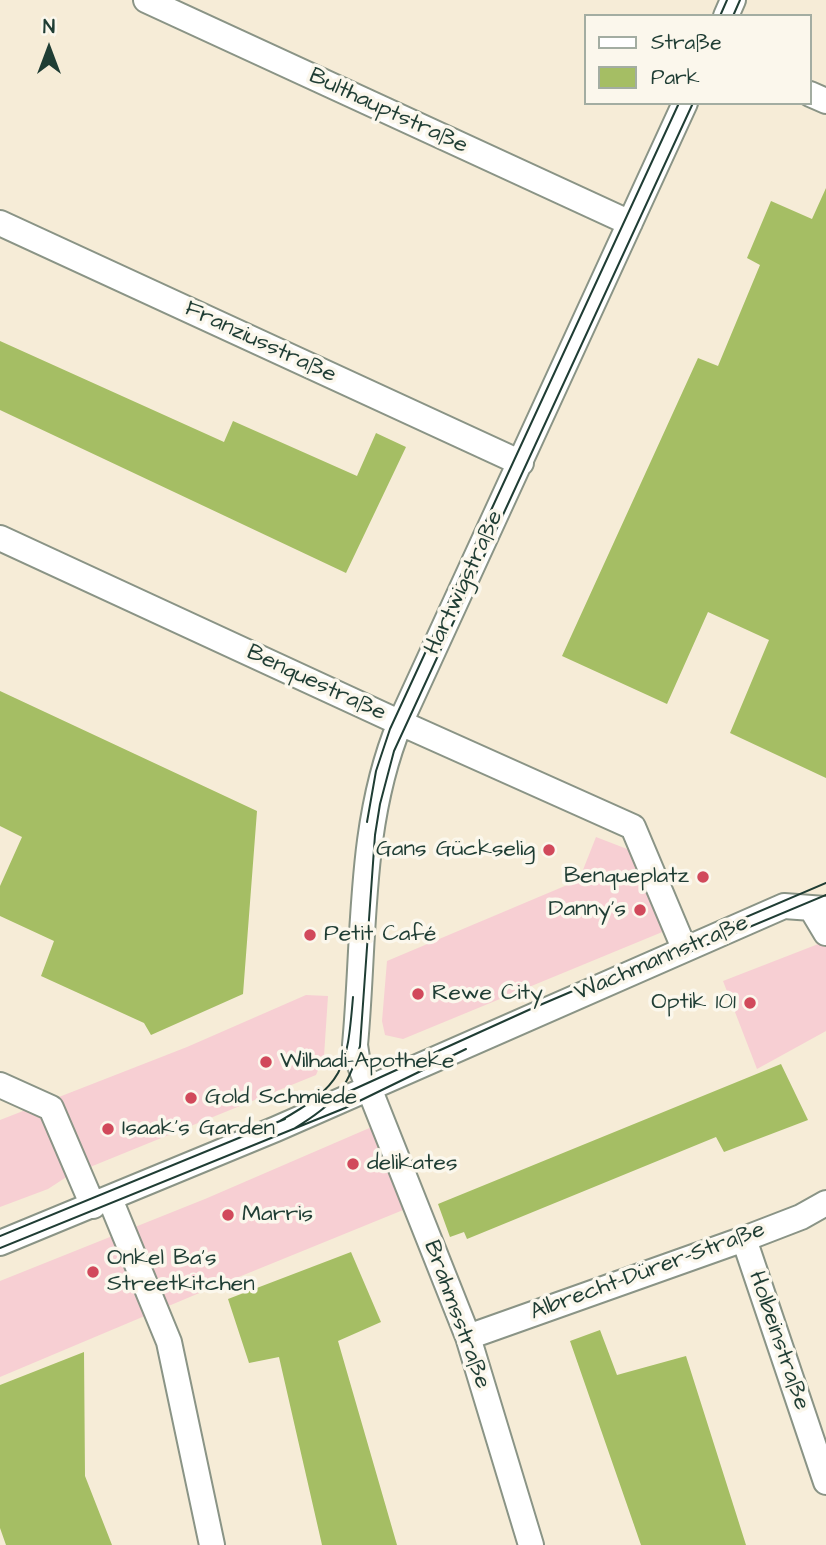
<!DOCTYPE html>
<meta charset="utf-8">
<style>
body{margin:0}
#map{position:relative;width:826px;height:1545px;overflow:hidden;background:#f6ecd7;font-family:"Architects Daughter",sans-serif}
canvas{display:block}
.legend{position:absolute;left:584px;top:14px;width:228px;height:91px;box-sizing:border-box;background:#fbf7ec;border:2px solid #a3ada2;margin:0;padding:9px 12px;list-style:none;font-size:21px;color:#1f3d34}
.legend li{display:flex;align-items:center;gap:14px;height:35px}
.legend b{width:35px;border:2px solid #a3ada2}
.north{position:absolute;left:14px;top:14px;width:70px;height:70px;-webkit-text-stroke:5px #fbf7ec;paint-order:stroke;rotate:0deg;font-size:19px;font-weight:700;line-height:28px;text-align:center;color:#1f3d34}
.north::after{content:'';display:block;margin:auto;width:24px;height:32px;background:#1f3d34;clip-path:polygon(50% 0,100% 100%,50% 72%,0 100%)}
</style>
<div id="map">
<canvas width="826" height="1545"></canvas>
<ul class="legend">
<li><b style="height:9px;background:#fff"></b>Straße</li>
<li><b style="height:19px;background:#a5be64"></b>Park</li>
</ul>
<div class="north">N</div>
</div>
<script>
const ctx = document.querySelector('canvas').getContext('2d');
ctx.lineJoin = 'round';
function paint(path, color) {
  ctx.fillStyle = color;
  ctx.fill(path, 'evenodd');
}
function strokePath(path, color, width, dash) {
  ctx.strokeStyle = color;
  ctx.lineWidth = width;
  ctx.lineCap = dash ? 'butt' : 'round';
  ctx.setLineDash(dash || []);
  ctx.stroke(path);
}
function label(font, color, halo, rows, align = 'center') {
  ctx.font = font + ' "Architects Daughter",sans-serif';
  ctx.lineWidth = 7;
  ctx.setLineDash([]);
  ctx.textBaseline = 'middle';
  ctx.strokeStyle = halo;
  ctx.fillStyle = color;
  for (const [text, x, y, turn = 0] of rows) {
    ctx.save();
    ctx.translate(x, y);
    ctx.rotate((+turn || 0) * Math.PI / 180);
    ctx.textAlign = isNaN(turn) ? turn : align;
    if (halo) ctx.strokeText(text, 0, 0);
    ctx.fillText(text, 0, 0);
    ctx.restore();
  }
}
const built = new Path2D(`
 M 596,837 L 640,854 L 672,928 L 403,1039 L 385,1035 L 382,1021 L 387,961 L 579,880 Z
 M 826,941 L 826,1031 L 757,1069 L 723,981 Z
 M 306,995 L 328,996 L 324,1056 L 316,1075 L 68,1176 L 48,1189 L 0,1207 L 0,1120 L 187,1047 Z
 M 381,1123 L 413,1206 L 197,1294 L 0,1377 L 0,1281 L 205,1199 Z`);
const green = new Path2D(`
 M 826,188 L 826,778 L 730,733 L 769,640 L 708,612 L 667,704 L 562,656 L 698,358 L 718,366 L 760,265 L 747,258 L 771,201 L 812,219 Z
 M 0,341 L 224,442 L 233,421 L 357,476 L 376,433 L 406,447 L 346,573 L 0,410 Z
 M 0,691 L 257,811 L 243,994 L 151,1035 L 144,1023 L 41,976 L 54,941 L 0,916 L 0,886 L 22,837 L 0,826 Z
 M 781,1064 L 808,1120 L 724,1152 L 716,1137 L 467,1239 L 464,1232 L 450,1237 L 438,1204 Z
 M 351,1252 L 381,1322 L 338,1341 L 397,1545 L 322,1545 L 279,1357 L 249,1363 L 228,1299 Z
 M 600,1330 L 617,1375 L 686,1356 L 746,1545 L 641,1545 L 570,1341 Z
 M 84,1352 L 85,1476 L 112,1545 L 6,1545 L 0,1528 L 0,1385 Z`);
const minor = new Path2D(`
 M 146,0 L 630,223
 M 726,16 L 733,0
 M 810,94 L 826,101
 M 0,223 L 521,463
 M 0,538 L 394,720 L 633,827 L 684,948
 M 811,908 L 826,933
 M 0,1085 L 51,1108 L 93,1206
 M 110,1199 L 169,1342 L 212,1545
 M 744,1239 L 826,1482
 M 0,1243 L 276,1129 L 784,906 L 826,909
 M 468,1337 L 744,1239 L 801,1217 L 826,1203
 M 531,1545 L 468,1337 L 357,1058 L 355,1045 C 365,938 358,824 400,723 L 685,103`);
const tram = new Path2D(`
 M 720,16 L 727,0
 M 733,16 L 740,0
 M 367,822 L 376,771 L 390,729 L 679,103
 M 630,977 L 826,895
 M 339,1096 L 533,1008 L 826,883
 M 278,1122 C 344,1085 347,1070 353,997
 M 295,1128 C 333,1105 348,1090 360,1046 L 375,835 L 380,804 L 394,751 L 693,103
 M 0,1236 L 285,1119
 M 0,1248 L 345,1108 L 466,1049`);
const markers = [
 [549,850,7,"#d1495b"],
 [703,877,7,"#d1495b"],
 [640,910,7,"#d1495b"],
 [310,935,7,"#d1495b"],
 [418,994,7,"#d1495b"],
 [750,1003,7,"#d1495b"],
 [266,1062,7,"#d1495b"],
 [191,1098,7,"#d1495b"],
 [108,1129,7,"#d1495b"],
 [353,1164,7,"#d1495b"],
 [228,1215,7,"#d1495b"],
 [93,1272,7,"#d1495b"]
];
const streetNames = [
 ["Bulthauptstraße",388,112,25],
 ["Franziusstraße",260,343,25],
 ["Hartwigstraße",465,583,-65],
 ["Benquestraße",316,684,25],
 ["Wachmannstraße",662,959,-23],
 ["Albrecht-Dürer-Straße",648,1272,-20],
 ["Brahmsstraße",456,1315,70],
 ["Holbeinstraße",778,1341,71]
];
const poiNames = [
 ["Gans Gückselig",535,850,"right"],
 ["Benqueplatz",689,877,"right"],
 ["Danny's",626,910,"right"],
 ["Petit Café",324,935],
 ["Rewe City",432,994],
 ["Optik 101",736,1003,"right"],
 ["Wilhadi-Apotheke",280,1062],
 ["Gold Schmiede",205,1098],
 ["Isaak's Garden",122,1129],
 ["delikates",367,1164],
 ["Marris",242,1215],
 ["Onkel Ba's",107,1259],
 ["Streetkitchen",107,1285]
];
paint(built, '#f7cfd3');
paint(green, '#a5be64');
strokePath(minor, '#8a9486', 28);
strokePath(minor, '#fff', 24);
strokePath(tram, '#1f3d34', 2);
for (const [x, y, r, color] of markers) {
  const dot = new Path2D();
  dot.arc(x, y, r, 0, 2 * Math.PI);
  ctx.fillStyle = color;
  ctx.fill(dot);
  strokePath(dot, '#fbf7ec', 2.5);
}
label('23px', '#1f3d34', '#fbf7ec', streetNames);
label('23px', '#1f3d34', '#fbf7ec', poiNames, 'left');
</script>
